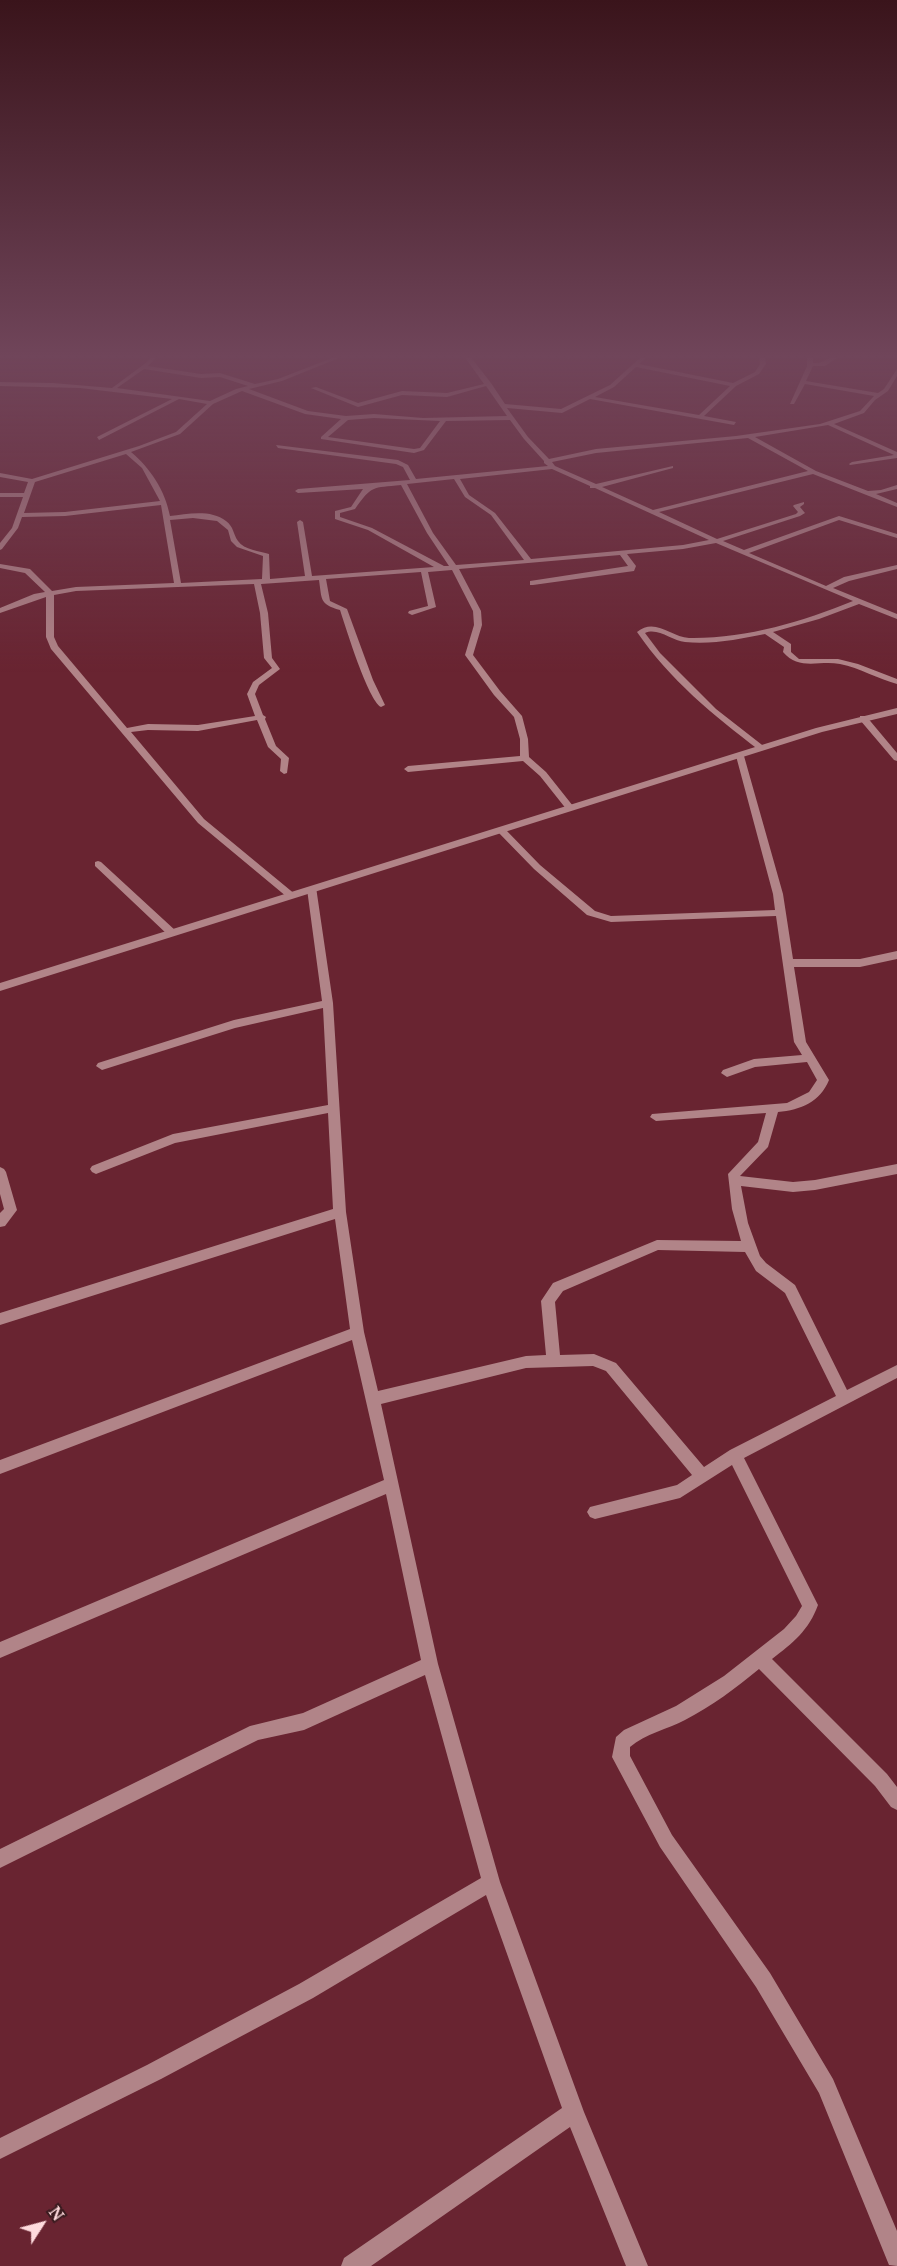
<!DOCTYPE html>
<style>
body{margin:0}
#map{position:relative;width:897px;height:2266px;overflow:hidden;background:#692431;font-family:"Noto Serif",serif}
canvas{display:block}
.north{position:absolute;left:12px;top:2194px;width:60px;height:60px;-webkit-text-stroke:4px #3b1b1f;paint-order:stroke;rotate:54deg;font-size:16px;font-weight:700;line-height:24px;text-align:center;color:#ffdbde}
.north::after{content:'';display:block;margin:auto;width:21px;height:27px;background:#ffdbde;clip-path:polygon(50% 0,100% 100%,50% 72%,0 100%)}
</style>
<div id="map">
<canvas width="897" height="2266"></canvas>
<div class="north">N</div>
</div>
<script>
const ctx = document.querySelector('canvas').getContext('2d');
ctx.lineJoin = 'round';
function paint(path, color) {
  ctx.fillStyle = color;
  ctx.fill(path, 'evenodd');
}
const minor = new Path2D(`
 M 152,356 L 158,356 L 148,366 L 201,374 L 220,373 L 255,384 L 278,379 L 337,356 L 344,356 L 282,381 L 249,389 L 308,411 L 346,416 L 374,414 L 423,418 L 507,416 L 486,386 L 447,397 L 402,395 L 358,407 L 311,388 L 316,387 L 358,403 L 402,391 L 447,393 L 484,384 L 464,356 L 470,356 L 491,383 L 505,404 L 561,409 L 610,385 L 642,356 L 648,356 L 639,364 L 733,383 L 755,372 L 760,364 L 759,356 L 765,356 L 766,364 L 759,374 L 736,386 L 704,416 L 736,422 L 734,425 L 590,399 L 562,413 L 507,408 L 528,437 L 549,459 L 596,449 L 736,436 L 820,424 L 860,411 L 874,396 L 805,384 L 794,404 L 790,404 L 807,366 L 807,356 L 813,356 L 813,363 C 825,364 829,355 840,356 L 825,366 L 813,366 L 806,381 L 878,393 L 884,389 L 897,369 L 897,376 L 888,391 L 875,400 L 864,413 L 834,424 L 897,452 L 897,458 L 850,465 L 849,464 L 852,462 L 894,455 L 828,425 L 755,437 L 816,471 L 868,491 L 881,490 L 897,485 L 897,489 L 876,494 L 897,503 L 897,507 L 813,474 L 659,512 L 717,539 L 796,514 L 798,512 L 793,506 L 794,505 L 804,502 L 804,504 L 800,507 L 805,513 L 800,516 L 723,541 L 744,550 L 839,516 L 897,534 L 897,538 L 839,520 L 749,553 L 826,586 L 844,577 L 897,565 L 897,569 L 849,581 L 833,588 L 897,614 L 897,619 L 859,604 L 819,619 L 773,632 L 791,644 L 791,652 L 799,659 L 838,659 L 858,664 L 897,679 L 897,684 C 878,679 860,668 840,664 C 819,660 799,671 783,652 L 784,647 L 765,634 C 740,639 711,645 685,642 C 672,641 658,627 645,633 L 660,653 L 716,709 L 766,748 L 759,750 C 713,715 670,680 637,632 C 655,617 671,637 689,638 C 745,639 801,622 853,601 L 716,543 L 683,549 L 627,554 L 636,566 L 634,571 L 533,585 L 530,585 L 530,581 L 628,566 L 620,555 L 459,569 L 481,611 L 482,625 L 473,655 L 500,691 L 522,716 L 528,739 L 529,757 L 546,772 L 573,806 L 575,808 L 570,811 L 567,810 L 540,776 L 523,761 L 408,772 L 404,769 L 408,766 L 520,756 L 520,739 L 514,717 L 494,695 L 465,655 L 474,625 L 473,611 L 452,570 L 428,572 L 436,607 L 412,615 L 408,613 L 409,611 L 428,606 L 421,572 L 326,579 L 330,601 L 347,609 L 373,680 L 385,705 L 381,707 C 368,700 346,628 340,610 C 319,604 322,599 319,580 L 261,584 L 268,613 L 272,658 L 280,669 L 259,685 L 255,694 L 263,715 L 266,717 L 265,719 L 276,746 L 289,758 L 287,773 L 284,774 L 280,771 L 281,759 L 268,747 L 257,720 L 198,731 L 148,730 L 131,732 L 204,819 L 296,895 L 295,897 L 287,897 L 198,823 L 51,649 L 46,637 L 46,597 L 0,613 L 0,608 L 34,594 L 45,592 L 25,573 L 0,568 L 0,564 L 30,569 L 52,591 L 76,587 L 174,583 L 161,505 L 65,516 L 22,517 L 18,528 L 2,549 L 0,550 L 0,543 L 12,528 L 23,497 L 0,497 L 0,493 L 24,493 L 28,482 L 0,477 L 0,473 L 32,479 L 139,446 L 176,432 L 207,404 L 179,399 L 99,440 L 97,437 L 172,399 L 80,388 L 0,386 L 0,382 L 53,383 L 112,388 L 147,362 ZM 636,367 L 730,386 L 699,415 L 595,397 L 614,387 ZM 144,369 L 201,378 L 220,377 L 248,386 L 236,389 L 210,401 L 117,388 ZM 242,391 L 305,414 L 341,419 L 321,437 L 321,439 L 414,453 L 424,450 L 446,421 L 510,420 L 524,439 L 544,461 L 544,463 L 548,466 L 416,479 L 408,465 L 398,460 L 276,445 L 278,448 L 396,464 L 403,467 L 410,480 L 298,489 L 295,491 L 298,493 L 363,489 L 351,507 L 335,511 L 335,519 L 368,530 L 434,567 L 312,576 L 303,522 L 300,520 L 297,522 L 305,576 L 270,579 L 269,554 C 260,551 244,550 238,541 C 233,534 234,527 226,521 C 211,509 187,514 170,516 C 165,490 150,468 131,452 L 180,434 L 213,404 ZM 374,418 L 440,421 L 420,448 L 414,449 L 328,437 L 348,420 ZM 748,438 L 808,471 L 653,510 L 602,487 L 673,468 L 673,466 L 596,484 L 555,466 L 552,462 L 596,453 ZM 126,454 L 142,468 L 160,501 L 65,512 L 24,513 L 35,482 ZM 552,469 L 590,486 L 590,488 L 595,488 L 709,540 L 683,545 L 531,559 L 495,513 L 469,495 L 460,479 ZM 454,479 L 465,497 L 491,515 L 524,560 L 456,565 L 433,533 L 407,484 ZM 401,485 L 427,533 L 449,566 L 444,566 L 372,528 L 340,517 L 340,513 L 355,509 C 372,485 372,488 401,485 ZM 193,518 L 217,521 L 228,530 L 231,541 L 237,547 L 263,556 L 262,579 L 181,583 L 170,520 ZM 254,584 L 260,613 L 264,658 L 272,668 L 253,682 L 247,694 L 255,716 L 198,725 L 148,724 L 127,728 L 58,646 L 54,637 L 54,595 L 76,591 Z
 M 566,356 L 572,356 L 568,359 Z
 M 860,716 L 866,716 L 897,753 L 897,761 L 894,760 L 860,720 Z
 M 740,753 L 744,756 L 783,894 L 793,959 L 860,959 L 897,951 L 897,959 L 860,967 L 794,967 L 806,1042 L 829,1080 C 820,1102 801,1110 778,1112 L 768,1147 L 740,1176 L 793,1182 L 815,1180 L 897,1164 L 897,1174 L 815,1190 L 793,1192 L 741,1186 L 748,1223 L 760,1256 L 766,1263 L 795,1285 L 847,1390 L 897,1365 L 897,1378 L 744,1458 L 818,1605 C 809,1630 793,1643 772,1659 L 887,1774 L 897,1787 L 897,1810 L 891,1807 L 875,1786 L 759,1669 C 736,1688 712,1706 685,1720 C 668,1729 645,1734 630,1747 L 630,1756 L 672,1835 L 770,1973 L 833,2079 L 897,2231 L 897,2266 L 889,2265 L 819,2093 L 756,1987 L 660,1847 L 612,1757 L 616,1737 L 624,1730 L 676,1706 L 724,1676 L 784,1629 L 796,1616 L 802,1606 L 732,1465 L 680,1498 L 595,1519 L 590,1517 L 587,1512 L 590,1507 L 677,1485 L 692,1475 L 606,1371 L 593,1366 L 526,1368 L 381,1404 L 438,1664 L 500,1882 L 584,2112 L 648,2266 L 626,2266 L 570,2127 L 371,2266 L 341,2266 L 344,2258 L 562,2108 L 486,1895 L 313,1998 L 161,2079 L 0,2159 L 0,2138 L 147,2065 L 299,1984 L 481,1878 L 425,1675 L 304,1730 L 258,1740 L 0,1868 L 0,1849 L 250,1726 L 303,1713 L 421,1660 L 386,1494 L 0,1658 L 0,1642 L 384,1480 L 352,1340 L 0,1474 L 0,1460 L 350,1329 L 335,1219 L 0,1325 L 0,1313 L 333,1209 L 328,1113 L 175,1143 L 96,1174 L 92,1172 L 90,1169 L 92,1166 L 173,1134 L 328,1105 L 323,1008 L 235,1028 L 102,1070 L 96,1066 L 98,1063 L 234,1020 L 322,1001 L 307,889 L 308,887 L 316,887 L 333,1003 L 346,1212 L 364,1332 L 378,1391 L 526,1356 L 546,1355 L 541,1301 L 553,1283 L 657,1240 L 741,1241 L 732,1209 L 728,1174 L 758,1142 L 766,1113 L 656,1121 L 650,1117 L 652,1114 L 787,1103 L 809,1092 L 817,1080 L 807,1062 L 755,1067 L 727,1077 L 721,1073 L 723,1070 L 754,1059 L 802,1055 L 794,1042 L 776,916 L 611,922 L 587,915 L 534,869 L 497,831 L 499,829 L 505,829 L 540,865 L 595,911 L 611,916 L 775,910 L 773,894 L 736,756 ZM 658,1250 L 745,1252 L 756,1271 L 785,1293 L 836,1396 L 730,1450 L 704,1467 L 616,1363 L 594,1354 L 560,1355 L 555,1302 L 563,1291 Z
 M 98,861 L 101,862 L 176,931 L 177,933 L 176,935 L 168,935 L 95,866 L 95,862 Z
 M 0,1167 L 4,1169 L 6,1172 L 17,1210 L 5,1226 L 0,1227 L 0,1213 L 4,1209 L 0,1194 Z`);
const tertiary = new Path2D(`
 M 897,708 L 897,714 L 822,732 L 0,991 L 0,983 L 816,728 Z`);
paint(minor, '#b18488');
paint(tertiary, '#b18488');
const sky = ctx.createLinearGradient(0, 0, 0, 673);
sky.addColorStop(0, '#3a141b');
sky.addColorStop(0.53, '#70455a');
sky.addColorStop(1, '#70455a00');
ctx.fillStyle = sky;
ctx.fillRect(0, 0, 897, 673);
</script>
